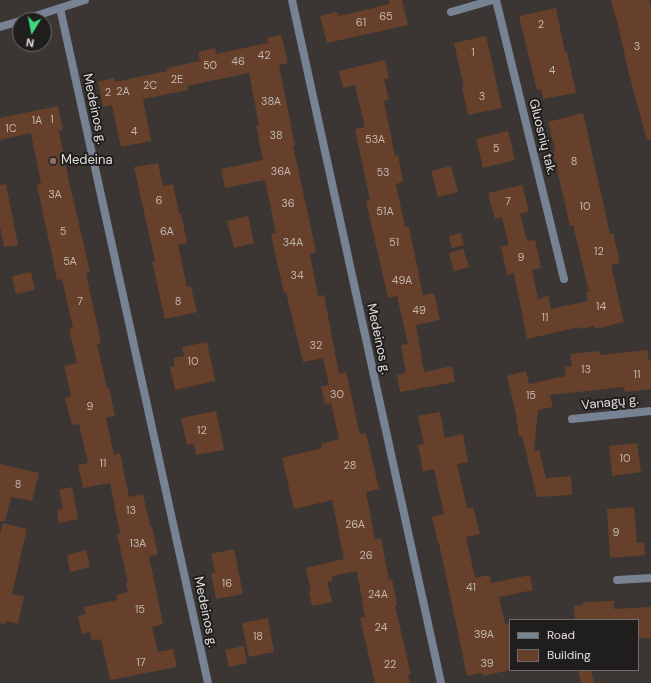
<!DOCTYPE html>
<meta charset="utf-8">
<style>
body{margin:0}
#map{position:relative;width:651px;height:683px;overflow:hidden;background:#3b3633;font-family:"DM Sans",sans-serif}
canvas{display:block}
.legend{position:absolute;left:509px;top:619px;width:130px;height:52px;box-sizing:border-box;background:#201e1d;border:1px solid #6e6b6a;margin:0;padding:5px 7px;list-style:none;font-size:12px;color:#e2dfdd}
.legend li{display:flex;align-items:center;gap:8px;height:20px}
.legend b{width:20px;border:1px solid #6e6b6a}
.north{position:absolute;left:12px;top:12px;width:40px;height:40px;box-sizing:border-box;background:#201e1d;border:1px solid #6e6b6a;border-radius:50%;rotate:190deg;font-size:11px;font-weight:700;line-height:16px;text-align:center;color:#e2dfdd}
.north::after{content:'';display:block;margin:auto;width:14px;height:18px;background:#3fd77d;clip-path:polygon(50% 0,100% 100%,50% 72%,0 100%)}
</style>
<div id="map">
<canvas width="651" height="683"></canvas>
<ul class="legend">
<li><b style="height:5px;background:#778293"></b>Road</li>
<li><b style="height:11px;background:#66402a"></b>Building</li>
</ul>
<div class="north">N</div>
</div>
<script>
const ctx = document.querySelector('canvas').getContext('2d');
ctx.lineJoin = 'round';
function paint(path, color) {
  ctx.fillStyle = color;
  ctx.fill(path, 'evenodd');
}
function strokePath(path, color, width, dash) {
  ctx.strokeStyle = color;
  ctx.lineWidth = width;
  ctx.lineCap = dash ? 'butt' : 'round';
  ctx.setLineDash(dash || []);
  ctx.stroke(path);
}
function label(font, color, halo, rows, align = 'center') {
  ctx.font = font + ' "DM Sans",sans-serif';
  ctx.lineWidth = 4;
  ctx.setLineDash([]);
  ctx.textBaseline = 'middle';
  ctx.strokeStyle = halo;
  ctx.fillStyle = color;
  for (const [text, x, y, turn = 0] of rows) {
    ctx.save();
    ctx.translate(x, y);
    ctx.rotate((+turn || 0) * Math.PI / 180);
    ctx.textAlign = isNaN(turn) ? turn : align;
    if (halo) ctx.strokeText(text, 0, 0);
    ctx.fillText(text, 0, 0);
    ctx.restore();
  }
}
const building = new Path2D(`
 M 389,0 L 402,0 L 408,25 L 327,43 L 320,16 L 337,12 L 338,16 L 365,10 L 389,4 Z
 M 611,0 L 649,0 L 651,7 L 651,140 L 647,140 L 628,70 L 617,19 L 616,20 Z
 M 556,8 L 565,53 L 567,52 L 576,93 L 543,99 L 541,89 L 537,90 L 519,16 Z
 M 281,35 L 288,63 L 279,65 L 295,146 L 293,146 L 316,252 L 310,254 L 318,296 L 324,295 L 339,374 L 346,372 L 360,434 L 366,433 L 379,489 L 366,492 L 375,540 L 381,538 L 389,580 L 392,579 L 397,605 L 395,606 L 411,675 L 408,675 L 410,683 L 375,683 L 360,618 L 365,617 L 357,571 L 332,576 L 333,581 L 327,582 L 332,602 L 312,606 L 309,592 L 311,591 L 306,568 L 344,559 L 332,500 L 294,509 L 282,458 L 322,448 L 321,444 L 339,439 L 331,403 L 325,404 L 321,387 L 329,385 L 323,358 L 303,362 L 286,292 L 284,293 L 271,234 L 276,233 L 265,180 L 225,188 L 221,169 L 263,160 L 256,125 L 259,125 L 249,73 L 187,86 L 188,90 L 143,99 L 151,141 L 121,147 L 112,105 L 103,107 L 98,82 L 114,78 L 115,82 L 167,71 L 167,68 L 200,61 L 198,52 L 215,48 L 216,54 L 268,43 L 267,38 Z
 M 486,36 L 502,108 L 468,115 L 462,87 L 464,87 L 454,43 Z
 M 385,60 L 389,78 L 384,79 L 389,100 L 384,101 L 395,156 L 398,155 L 403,182 L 396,184 L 405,227 L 409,227 L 423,295 L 434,293 L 440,320 L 416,325 L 424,372 L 452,366 L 455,382 L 400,392 L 397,375 L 406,373 L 401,345 L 408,344 L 397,296 L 388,298 L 366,201 L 370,200 L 355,129 L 365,127 L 355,85 L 343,88 L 339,71 Z
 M 58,106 L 63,130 L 59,131 L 69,181 L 90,272 L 86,273 L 101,343 L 97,344 L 107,388 L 109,388 L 115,416 L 106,418 L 114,455 L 120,453 L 129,497 L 143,494 L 150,526 L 152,526 L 158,554 L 149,556 L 163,624 L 152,627 L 158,652 L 173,649 L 177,667 L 110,680 L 101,639 L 92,641 L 90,632 L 82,634 L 78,616 L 86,614 L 84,607 L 117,600 L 116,595 L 128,592 L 126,583 L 128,583 L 117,534 L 120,533 L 110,483 L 83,488 L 78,465 L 88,463 L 79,424 L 72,425 L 65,398 L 71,396 L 64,366 L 77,363 L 69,329 L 73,328 L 62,279 L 57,280 L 51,251 L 37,185 L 41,184 L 31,133 L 0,140 L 0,118 Z
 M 583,113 L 610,234 L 613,233 L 620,263 L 611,265 L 624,322 L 595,329 L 594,326 L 580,329 L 579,327 L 527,339 L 514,273 L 507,275 L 501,247 L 509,245 L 502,217 L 495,219 L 488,193 L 522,185 L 529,211 L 520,214 L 527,241 L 535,240 L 541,268 L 532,270 L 538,299 L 548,296 L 551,309 L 588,301 L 586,292 L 589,292 L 573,225 L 570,226 L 553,152 L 555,151 L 548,122 Z
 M 508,131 L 515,160 L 483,168 L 476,139 Z
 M 158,163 L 163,186 L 173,184 L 179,214 L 181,213 L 187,243 L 178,245 L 187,287 L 191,287 L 197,312 L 165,319 L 152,262 L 155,261 L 134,167 Z
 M 451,166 L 458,192 L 438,197 L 431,171 Z
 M 6,184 L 18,245 L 4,247 L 0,226 L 0,185 Z
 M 248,216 L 254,243 L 234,248 L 227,221 Z
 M 461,233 L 464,245 L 452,248 L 449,236 Z
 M 463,249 L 469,267 L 454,271 L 449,253 Z
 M 31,272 L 35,290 L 16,294 L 12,276 Z
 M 207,342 L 215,381 L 175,390 L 170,367 L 175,366 L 173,358 L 184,356 L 182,347 Z
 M 647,350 L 649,361 L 651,360 L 651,389 L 625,392 L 624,387 L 550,395 L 553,407 L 538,410 L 534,451 L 539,450 L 546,478 L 571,476 L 572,495 L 537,497 L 522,436 L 519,436 L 516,415 L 507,376 L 526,371 L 529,384 L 566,376 L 565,367 L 572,366 L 570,354 L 599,351 L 600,355 Z
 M 216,411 L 224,450 L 196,455 L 194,444 L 187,445 L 181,418 Z
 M 440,412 L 445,438 L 463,434 L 468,462 L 457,464 L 467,508 L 473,507 L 480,534 L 466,537 L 475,578 L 489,575 L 491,583 L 530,575 L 533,590 L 499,597 L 505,624 L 510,623 L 510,670 L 483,676 L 482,673 L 467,676 L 439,543 L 438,543 L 432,517 L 444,514 L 434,469 L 423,471 L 418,445 L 424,444 L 418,416 Z
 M 637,443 L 641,472 L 612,476 L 609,446 Z
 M 0,464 L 39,473 L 32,501 L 11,497 L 5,521 L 0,521 Z
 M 72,487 L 78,519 L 59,523 L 57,510 L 63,509 L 59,490 Z
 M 634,507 L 637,543 L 644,542 L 645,555 L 610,558 L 607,509 Z
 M 3,523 L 27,529 L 12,594 L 24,596 L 18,624 L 6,621 L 5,624 L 0,623 L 0,535 Z
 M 234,549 L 243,594 L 216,599 L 211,573 L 215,573 L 211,554 Z
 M 86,550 L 90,567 L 70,572 L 67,555 Z
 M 614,601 L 614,609 L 651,607 L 651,638 L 638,638 L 638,620 L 575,620 L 574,606 L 583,605 L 583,602 Z
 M 268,618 L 274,652 L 249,657 L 242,623 Z
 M 244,646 L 247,663 L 229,667 L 225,650 Z
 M 578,670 L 591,670 L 594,683 L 581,683 Z`);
const minor = new Path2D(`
 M 292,0 L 441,683
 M 496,0 L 564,279
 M 60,8 L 208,683
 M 451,12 L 493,0
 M 23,20 L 85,0
 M 0,27 L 20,21
 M 572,419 L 651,411
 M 617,580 L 651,578`);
const markers = [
 [53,161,4,"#8d6e63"]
];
const numberNames = [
 ["65",386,17],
 ["61",361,23],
 ["2",541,25],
 ["3",637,47],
 ["1",473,53],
 ["42",264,56],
 ["46",238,62],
 ["50",210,66],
 ["4",552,71],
 ["2E",177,80],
 ["2C",150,86],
 ["2A",123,92],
 ["2",108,93],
 ["3",482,97],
 ["38A",271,102],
 ["1",52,120],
 ["1A",37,121],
 ["1C",11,129],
 ["4",134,132],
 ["38",276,136],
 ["53A",375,140],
 ["5",496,149],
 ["8",574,162],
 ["36A",281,172],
 ["53",383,173],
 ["3A",55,195],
 ["6",159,201],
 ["7",508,202],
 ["36",288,204],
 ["10",585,207],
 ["51A",385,212],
 ["5",63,232],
 ["6A",167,232],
 ["34A",293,243],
 ["51",394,243],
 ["12",599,252],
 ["9",521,258],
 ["5A",70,262],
 ["34",297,276],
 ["49A",402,281],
 ["7",80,302],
 ["8",178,302],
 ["14",601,307],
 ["49",419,311],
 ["11",545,318],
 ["32",316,346],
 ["10",193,362],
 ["13",586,370],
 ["11",637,375],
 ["30",337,395],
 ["15",531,396],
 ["9",90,407],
 ["12",202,431],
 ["10",625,459],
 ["11",103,464],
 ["28",350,466],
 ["8",18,485],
 ["13",131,511],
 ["26A",355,525],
 ["9",616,533],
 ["13A",138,544],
 ["26",366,556],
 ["16",227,584],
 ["41",471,588],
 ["24A",378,595],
 ["15",140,610],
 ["24",381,628],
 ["39A",484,635],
 ["18",258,637],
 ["17",141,663],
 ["39",487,664],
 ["22",390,665]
];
const streetNames = [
 ["Medeinos g.",94,109,78],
 ["Gluosnių tak.",542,137,76],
 ["Medeinos g.",378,339,78],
 ["Vanagų g.",610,403,-6],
 ["Medeinos g.",205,612,78]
];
const poiNames = [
 ["Medeina",61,161]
];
paint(building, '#66402a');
strokePath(minor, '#778293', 8);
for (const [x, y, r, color] of markers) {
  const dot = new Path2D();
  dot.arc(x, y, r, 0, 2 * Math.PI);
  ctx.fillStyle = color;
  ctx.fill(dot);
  strokePath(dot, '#201e1d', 1.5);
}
label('11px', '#c3b7b0', null, numberNames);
label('13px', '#e2dfdd', '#201e1d', streetNames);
label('13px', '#e2dfdd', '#201e1d', poiNames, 'left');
</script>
